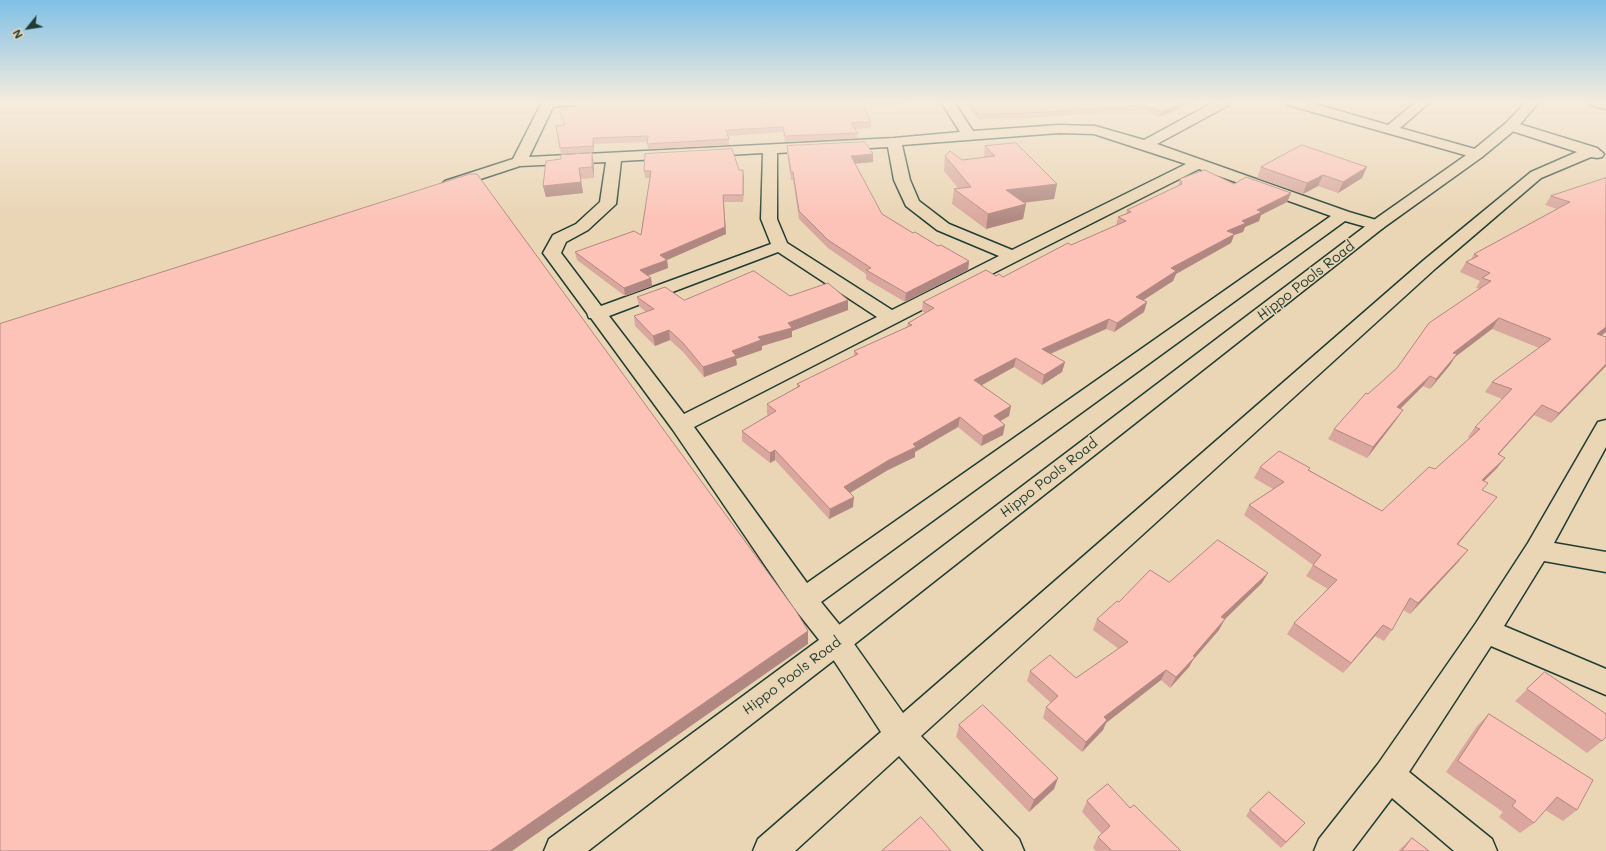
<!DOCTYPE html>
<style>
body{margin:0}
#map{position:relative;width:1606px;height:851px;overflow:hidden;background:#ead5b4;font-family:Mali,sans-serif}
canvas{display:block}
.north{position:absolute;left:8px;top:8px;width:40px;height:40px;-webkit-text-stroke:3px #ead5b4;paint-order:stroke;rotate:240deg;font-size:11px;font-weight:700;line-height:16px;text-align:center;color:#1f3d34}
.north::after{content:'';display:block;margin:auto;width:14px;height:18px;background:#1f3d34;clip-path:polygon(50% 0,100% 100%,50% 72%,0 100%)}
</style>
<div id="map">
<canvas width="1606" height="851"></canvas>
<div class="north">N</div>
</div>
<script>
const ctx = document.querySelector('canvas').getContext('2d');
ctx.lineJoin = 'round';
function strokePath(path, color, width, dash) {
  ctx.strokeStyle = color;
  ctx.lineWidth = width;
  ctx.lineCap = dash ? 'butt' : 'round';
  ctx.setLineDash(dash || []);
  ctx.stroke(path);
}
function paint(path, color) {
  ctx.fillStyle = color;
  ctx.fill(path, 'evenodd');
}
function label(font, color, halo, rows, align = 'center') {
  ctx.font = font + ' Mali,sans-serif';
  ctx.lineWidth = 3;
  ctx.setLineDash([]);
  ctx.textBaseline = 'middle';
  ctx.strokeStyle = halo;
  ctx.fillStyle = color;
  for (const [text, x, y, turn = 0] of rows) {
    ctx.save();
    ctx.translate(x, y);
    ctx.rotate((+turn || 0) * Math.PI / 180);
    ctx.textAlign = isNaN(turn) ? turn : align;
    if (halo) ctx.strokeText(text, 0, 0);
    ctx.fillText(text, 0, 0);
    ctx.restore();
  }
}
const street = new Path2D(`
 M 542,102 L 576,102 L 575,105 L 553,107 L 529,157 L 894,138 L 960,132 L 941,102 L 954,102 L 973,131 L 1059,125 L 1095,126 L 1144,140 L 1214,102 L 1230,102 L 1229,105 L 1157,144 L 1349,212 L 1383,222 L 1385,225 L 1383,228 L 1377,230 L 1345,221 L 821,602 L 847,634 L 903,713 L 1424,260 L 1531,172 L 1577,152 L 1506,129 L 1504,126 L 1506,123 L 1516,123 L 1597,148 L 1604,154 L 1602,157 L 1597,158 L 1591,157 L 1541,178 L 1436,268 L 921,736 L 1019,839 L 1024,851 L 984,851 L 899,756 L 795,851 L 753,851 L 758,839 L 881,732 L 827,650 L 794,608 L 673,430 L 591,318 L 589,318 L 587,313 L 543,253 L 553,235 L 576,224 L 600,202 L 606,162 L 520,166 L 450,189 L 445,187 L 442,184 L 445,181 L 513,159 ZM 1059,133 L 1094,134 L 1186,164 L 1012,250 L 949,224 L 919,201 L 910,180 L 902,145 ZM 888,147 L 894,180 L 906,206 L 937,230 L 999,256 L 892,310 L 787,243 L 777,219 L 777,153 ZM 763,153 L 761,219 L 771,244 L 601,306 L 561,253 L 566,242 L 588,230 L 616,204 L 621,161 ZM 1199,169 L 1331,216 L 807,583 L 694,427 L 1019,260 ZM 778,252 L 877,317 L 684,414 L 609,316 Z
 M 1287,102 L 1308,102 L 1388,125 L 1416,102 L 1430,102 L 1400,128 L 1482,151 L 1484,154 L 1482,157 L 1477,158 L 1472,157 L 1288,105 Z
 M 1589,102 L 1606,102 L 1606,109 L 1590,105 Z
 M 1606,420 L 1606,447 L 1554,543 L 1606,552 L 1606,572 L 1544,561 L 1504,626 L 1606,669 L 1606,695 L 1491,646 L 1409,772 L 1492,839 L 1497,851 L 1454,851 L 1392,798 L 1352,851 L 1314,851 L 1319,839 L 1378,764 L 1476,623 L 1528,543 L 1598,422 Z`);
const secondary = new Path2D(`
 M 1526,102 L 1539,102 L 1516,129 L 1482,157 L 1383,228 L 847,650 L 588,851 L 544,851 L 549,839 L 827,634 L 1371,222 L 1472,151 L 1506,123 Z`);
const wall = new Path2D(`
 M 772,102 L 911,102 L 888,105 L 863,107 L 871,122 L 871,128 L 855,129 L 858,133 L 857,138 L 785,142 L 783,132 L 728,136 L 729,139 L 729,145 L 648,149 L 647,142 L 594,144 L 594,152 L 561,154 L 556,126 L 564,125 L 560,115 L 559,110 Z
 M 965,102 L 1195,102 L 1160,117 L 1144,110 L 1029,118 L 978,119 Z
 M 787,146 L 873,154 L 873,162 L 855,164 L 882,214 L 913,233 L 938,246 L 969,261 L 968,270 L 905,302 L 866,279 L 866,274 L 828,248 L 799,219 L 793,180 L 791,180 L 787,154 Z
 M 985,146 L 1057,184 L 1054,199 L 1024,203 L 1026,204 L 1023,219 L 986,229 L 952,204 L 954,189 L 958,188 L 944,171 L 945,156 L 962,160 L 984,157 Z
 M 546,161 L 594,164 L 594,178 L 581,179 L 583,193 L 546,197 L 543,186 Z
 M 1261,167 L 1367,167 L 1362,178 L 1338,193 L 1318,186 L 1303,194 L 1257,178 Z
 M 739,170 L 744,177 L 743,202 L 724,202 L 726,234 L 667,260 L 668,268 L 648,276 L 651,278 L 652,286 L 625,296 L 577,260 L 575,252 L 641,235 L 650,178 L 645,178 L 644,171 Z
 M 1606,178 L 1606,332 L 1602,335 L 1606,366 L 1551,423 L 1534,415 L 1499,454 L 1497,468 L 1484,481 L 1482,490 L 1497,497 L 1458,544 L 1459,561 L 1410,614 L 1403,610 L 1392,630 L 1384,641 L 1375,636 L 1343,673 L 1287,634 L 1294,623 L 1328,589 L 1306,576 L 1313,565 L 1244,515 L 1249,505 L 1273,489 L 1254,478 L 1260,467 L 1309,470 L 1382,511 L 1435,469 L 1470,438 L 1468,437 L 1475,427 L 1502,399 L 1485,392 L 1492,382 L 1539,348 L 1492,329 L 1455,357 L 1450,365 L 1430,389 L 1423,386 L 1400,409 L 1403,410 L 1396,420 L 1367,458 L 1328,439 L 1334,429 L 1368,394 L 1397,368 L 1480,289 L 1476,288 L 1480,281 L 1460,272 L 1466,262 L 1471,260 L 1474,254 L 1557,209 L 1545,205 L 1551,196 Z
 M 1180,179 L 1234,184 L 1291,193 L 1287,202 L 1261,215 L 1259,221 L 1245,227 L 1243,232 L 1234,235 L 1231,243 L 1176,274 L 1173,281 L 1143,300 L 1144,312 L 1114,332 L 1106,329 L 1051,354 L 1065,362 L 1062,372 L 1042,385 L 1014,367 L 982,385 L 1011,406 L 1009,416 L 1000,421 L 1003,435 L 981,446 L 958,427 L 915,452 L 915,457 L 888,470 L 850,493 L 853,507 L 829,519 L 775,460 L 770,463 L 742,441 L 742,431 L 768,415 L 767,414 L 767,404 L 797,387 L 797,384 L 854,356 L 854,351 L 907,327 L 908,323 L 925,313 L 922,311 L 923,302 L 996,276 L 1003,277 L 1071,245 L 1116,226 L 1118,217 L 1126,214 L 1127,210 L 1178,186 Z
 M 790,296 L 848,310 L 792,331 L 792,337 L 762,346 L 762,350 L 736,359 L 737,365 L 704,377 L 684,353 L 670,340 L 655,346 L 635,326 L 634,316 L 646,312 L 639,306 L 637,297 L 684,300 Z
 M 1169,582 L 1262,583 L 1224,619 L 1219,630 L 1193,660 L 1189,667 L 1170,688 L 1161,680 L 1106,723 L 1103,730 L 1082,752 L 1043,718 L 1046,707 L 1051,703 L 1027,681 L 1030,671 L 1076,678 L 1119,649 L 1093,630 L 1097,619 L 1119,602 Z
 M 1545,672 L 1602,741 L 1587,753 L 1515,701 Z
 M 1489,714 L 1577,810 L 1563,821 L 1545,810 L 1534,823 L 1520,833 L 1499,817 L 1503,812 L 1446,772 L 1477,726 Z
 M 959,725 L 1058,778 L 1054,789 L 1029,812 L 956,737 Z
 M 1087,801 L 1130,808 L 1181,851 L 1096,851 L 1093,848 L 1098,837 L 1102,834 L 1082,812 Z
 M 1250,810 L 1300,829 L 1281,848 L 1246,816 Z
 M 1412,838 L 1429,851 L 1398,851 Z`);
const shadedWall = new Path2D(`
 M 888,102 L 911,102 L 888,105 Z
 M 1184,102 L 1195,102 L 1160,117 L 1161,112 Z
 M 593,138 L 594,144 L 594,152 L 593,146 Z
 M 592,153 L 594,164 L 594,178 L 592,167 Z
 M 873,154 L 873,162 L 851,164 L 851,156 Z
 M 1367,167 L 1362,178 L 1338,193 L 1343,182 Z
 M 579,168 L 583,193 L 546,197 L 543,186 Z
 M 743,170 L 744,177 L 743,202 Z
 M 1323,175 L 1318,186 L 1303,194 L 1307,183 Z
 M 1057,184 L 1054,199 L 1003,205 L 1006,190 Z
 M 1291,193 L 1287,202 L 1261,215 L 1259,221 L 1245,227 L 1243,232 L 1234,235 L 1231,243 L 1176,274 L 1173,281 L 1133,307 L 1136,297 L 1171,268 L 1227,231 L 1257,210 Z
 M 723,195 L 726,234 L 667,260 L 668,268 L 641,278 L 640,270 Z
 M 1026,204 L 1023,219 L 986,229 L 988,214 Z
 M 969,261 L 968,270 L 905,302 L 906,293 Z
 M 651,278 L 652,286 L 625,296 L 624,288 Z
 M 848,300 L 848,310 L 792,331 L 792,337 L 762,346 L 762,350 L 736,359 L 737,365 L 704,377 L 703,367 L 732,351 L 788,323 Z
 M 1147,302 L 1144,312 L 1114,332 L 1117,323 Z
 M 1499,318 L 1492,329 L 1455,357 L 1450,365 L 1430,389 L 1453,353 Z
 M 1109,319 L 1106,329 L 1040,358 L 1042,349 Z
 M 1606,327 L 1606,332 L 1589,344 L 1597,334 Z
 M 669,330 L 670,340 L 655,346 L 653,336 Z
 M 1016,358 L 1014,367 L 973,390 L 974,380 Z
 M 1065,362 L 1062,372 L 1042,385 L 1044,375 Z
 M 1606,364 L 1606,366 L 1551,423 L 1559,413 Z
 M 1430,376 L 1423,386 L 1391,418 L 1397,407 Z
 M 1542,405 L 1534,415 L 1490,464 L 1498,454 Z
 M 1011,406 L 1009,416 L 992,426 L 994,416 Z
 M 1403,410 L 1396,420 L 1367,458 L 1373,447 Z
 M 960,417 L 958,427 L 915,452 L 915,457 L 888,470 L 843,497 L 844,487 L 913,444 Z
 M 1005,425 L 1003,435 L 981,446 L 983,436 Z
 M 775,450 L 775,460 L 770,463 L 770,453 Z
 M 1505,458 L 1497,468 L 1474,491 L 1482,480 Z
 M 854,497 L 853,507 L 829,519 L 830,509 Z
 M 1497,497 L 1488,508 L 1449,555 L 1457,544 Z
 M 1468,550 L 1459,561 L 1410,614 L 1418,603 Z
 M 1268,573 L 1262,583 L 1216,628 L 1221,617 Z
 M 1225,619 L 1219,630 L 1193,660 L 1189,667 L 1170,688 L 1176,677 L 1193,656 Z
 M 1383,625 L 1375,636 L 1343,673 L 1351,663 Z
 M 808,631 L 808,644 L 512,851 L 490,851 Z
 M 1166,670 L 1161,680 L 1106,723 L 1103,730 L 1082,752 L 1086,742 L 1104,717 Z
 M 1058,778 L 1054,789 L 1029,812 L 1034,800 Z`);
const building = new Path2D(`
 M 618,102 L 759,102 L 759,103 L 861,102 L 871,122 L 851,123 L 858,133 L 785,136 L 783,127 L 726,130 L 729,139 L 647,144 L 648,136 L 593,138 L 593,146 L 560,148 L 556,126 L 565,125 L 559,110 L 587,106 L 588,104 Z
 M 970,102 L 1184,102 L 1161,112 L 1145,105 L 1030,113 L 978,114 Z
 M 865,142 L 873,154 L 851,156 L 882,214 L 913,233 L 915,232 L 938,246 L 941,245 L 969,261 L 906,293 L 866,270 L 871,268 L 828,240 L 799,211 L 793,172 L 791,172 L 787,146 Z
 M 1016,143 L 1057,184 L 1006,190 L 1026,204 L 988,214 L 954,189 L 971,187 L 945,156 L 950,151 L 962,160 L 995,156 L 985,146 Z
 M 1302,145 L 1367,167 L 1343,182 L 1323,175 L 1307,183 L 1261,167 Z
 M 732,149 L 739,170 L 743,170 L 743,195 L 723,195 L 725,227 L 660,255 L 667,260 L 640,270 L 651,278 L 624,288 L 575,252 L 634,231 L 641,235 L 651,171 L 644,171 L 645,154 Z
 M 592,153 L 592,167 L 579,168 L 581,182 L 543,186 L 546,161 L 561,159 L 561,155 Z
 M 1205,170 L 1234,184 L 1246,177 L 1291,193 L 1257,210 L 1262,212 L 1242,221 L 1246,223 L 1227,231 L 1235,234 L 1171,268 L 1176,271 L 1136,297 L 1147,302 L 1117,323 L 1109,319 L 1042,349 L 1065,362 L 1044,375 L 1016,358 L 974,380 L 1011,406 L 994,416 L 1005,425 L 983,436 L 960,417 L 913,444 L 916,447 L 889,460 L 844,487 L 854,497 L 830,509 L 775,450 L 770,453 L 742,431 L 776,411 L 767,404 L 800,386 L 797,384 L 858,354 L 854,351 L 912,325 L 908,323 L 934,308 L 923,302 L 986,270 L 996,276 L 999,274 L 1003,277 L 1068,243 L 1071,245 L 1126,221 L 1118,217 L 1131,212 L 1127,210 L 1182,184 L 1180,179 Z
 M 470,174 L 477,174 L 796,611 L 808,631 L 490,851 L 0,851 L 0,324 Z
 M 1606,178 L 1606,327 L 1597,334 L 1606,337 L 1606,364 L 1559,413 L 1542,405 L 1498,454 L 1505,458 L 1482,480 L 1488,483 L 1482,490 L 1497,497 L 1457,544 L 1468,550 L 1418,603 L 1410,598 L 1392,630 L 1383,625 L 1351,663 L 1294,623 L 1337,580 L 1313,565 L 1321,555 L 1249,505 L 1284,482 L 1260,467 L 1279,451 L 1310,468 L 1308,470 L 1382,511 L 1429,467 L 1435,469 L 1480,429 L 1475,427 L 1512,389 L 1492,382 L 1551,339 L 1499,318 L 1453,353 L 1457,354 L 1436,379 L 1430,376 L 1397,407 L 1403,410 L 1373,447 L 1334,429 L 1366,393 L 1368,394 L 1397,368 L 1429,323 L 1491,281 L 1482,278 L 1490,273 L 1466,262 L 1478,256 L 1474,254 L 1570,202 L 1551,196 Z
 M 754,271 L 790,296 L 828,283 L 848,300 L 788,323 L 792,328 L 758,337 L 761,340 L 732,351 L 736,356 L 703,367 L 683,343 L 669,330 L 653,336 L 634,316 L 654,309 L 637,297 L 665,287 L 684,300 Z
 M 1218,540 L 1268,573 L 1221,617 L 1225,619 L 1193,656 L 1195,657 L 1176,677 L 1166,670 L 1104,717 L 1107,720 L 1086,742 L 1046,707 L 1058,696 L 1030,671 L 1050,655 L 1076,678 L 1128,642 L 1097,619 L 1117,601 L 1119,602 L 1150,570 L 1169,582 Z
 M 1545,672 L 1606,714 L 1606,737 L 1602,741 L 1527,689 Z
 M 983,705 L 1058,778 L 1034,800 L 959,725 Z
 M 1489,714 L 1593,780 L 1577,810 L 1557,797 L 1534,823 L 1512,806 L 1516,801 L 1458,761 Z
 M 1108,784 L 1130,808 L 1134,805 L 1181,851 L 1112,851 L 1098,837 L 1110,826 L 1087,801 Z
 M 1269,792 L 1305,823 L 1286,842 L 1250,810 Z
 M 921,817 L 951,851 L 882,851 Z
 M 1412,838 L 1429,851 L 1402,851 Z`);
const streetNames = [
 ["Hippo Pools Road",1306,281,-38],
 ["Hippo Pools Road",1049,478,-38],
 ["Hippo Pools Road",792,676,-37]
];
strokePath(street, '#1f3d34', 3);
strokePath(secondary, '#1f3d34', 3);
paint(street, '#ead5b4');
paint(secondary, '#ead5b4');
paint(wall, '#daa79e');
paint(shadedWall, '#b18881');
paint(building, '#fdc2b8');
strokePath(building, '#b18881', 1);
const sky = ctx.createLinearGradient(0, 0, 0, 221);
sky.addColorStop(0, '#80c0e6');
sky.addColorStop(0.46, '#f6ecdd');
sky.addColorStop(1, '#f6ecdd00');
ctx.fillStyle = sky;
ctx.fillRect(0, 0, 1606, 221);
label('14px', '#1f3d34', '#ead5b4', streetNames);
</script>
